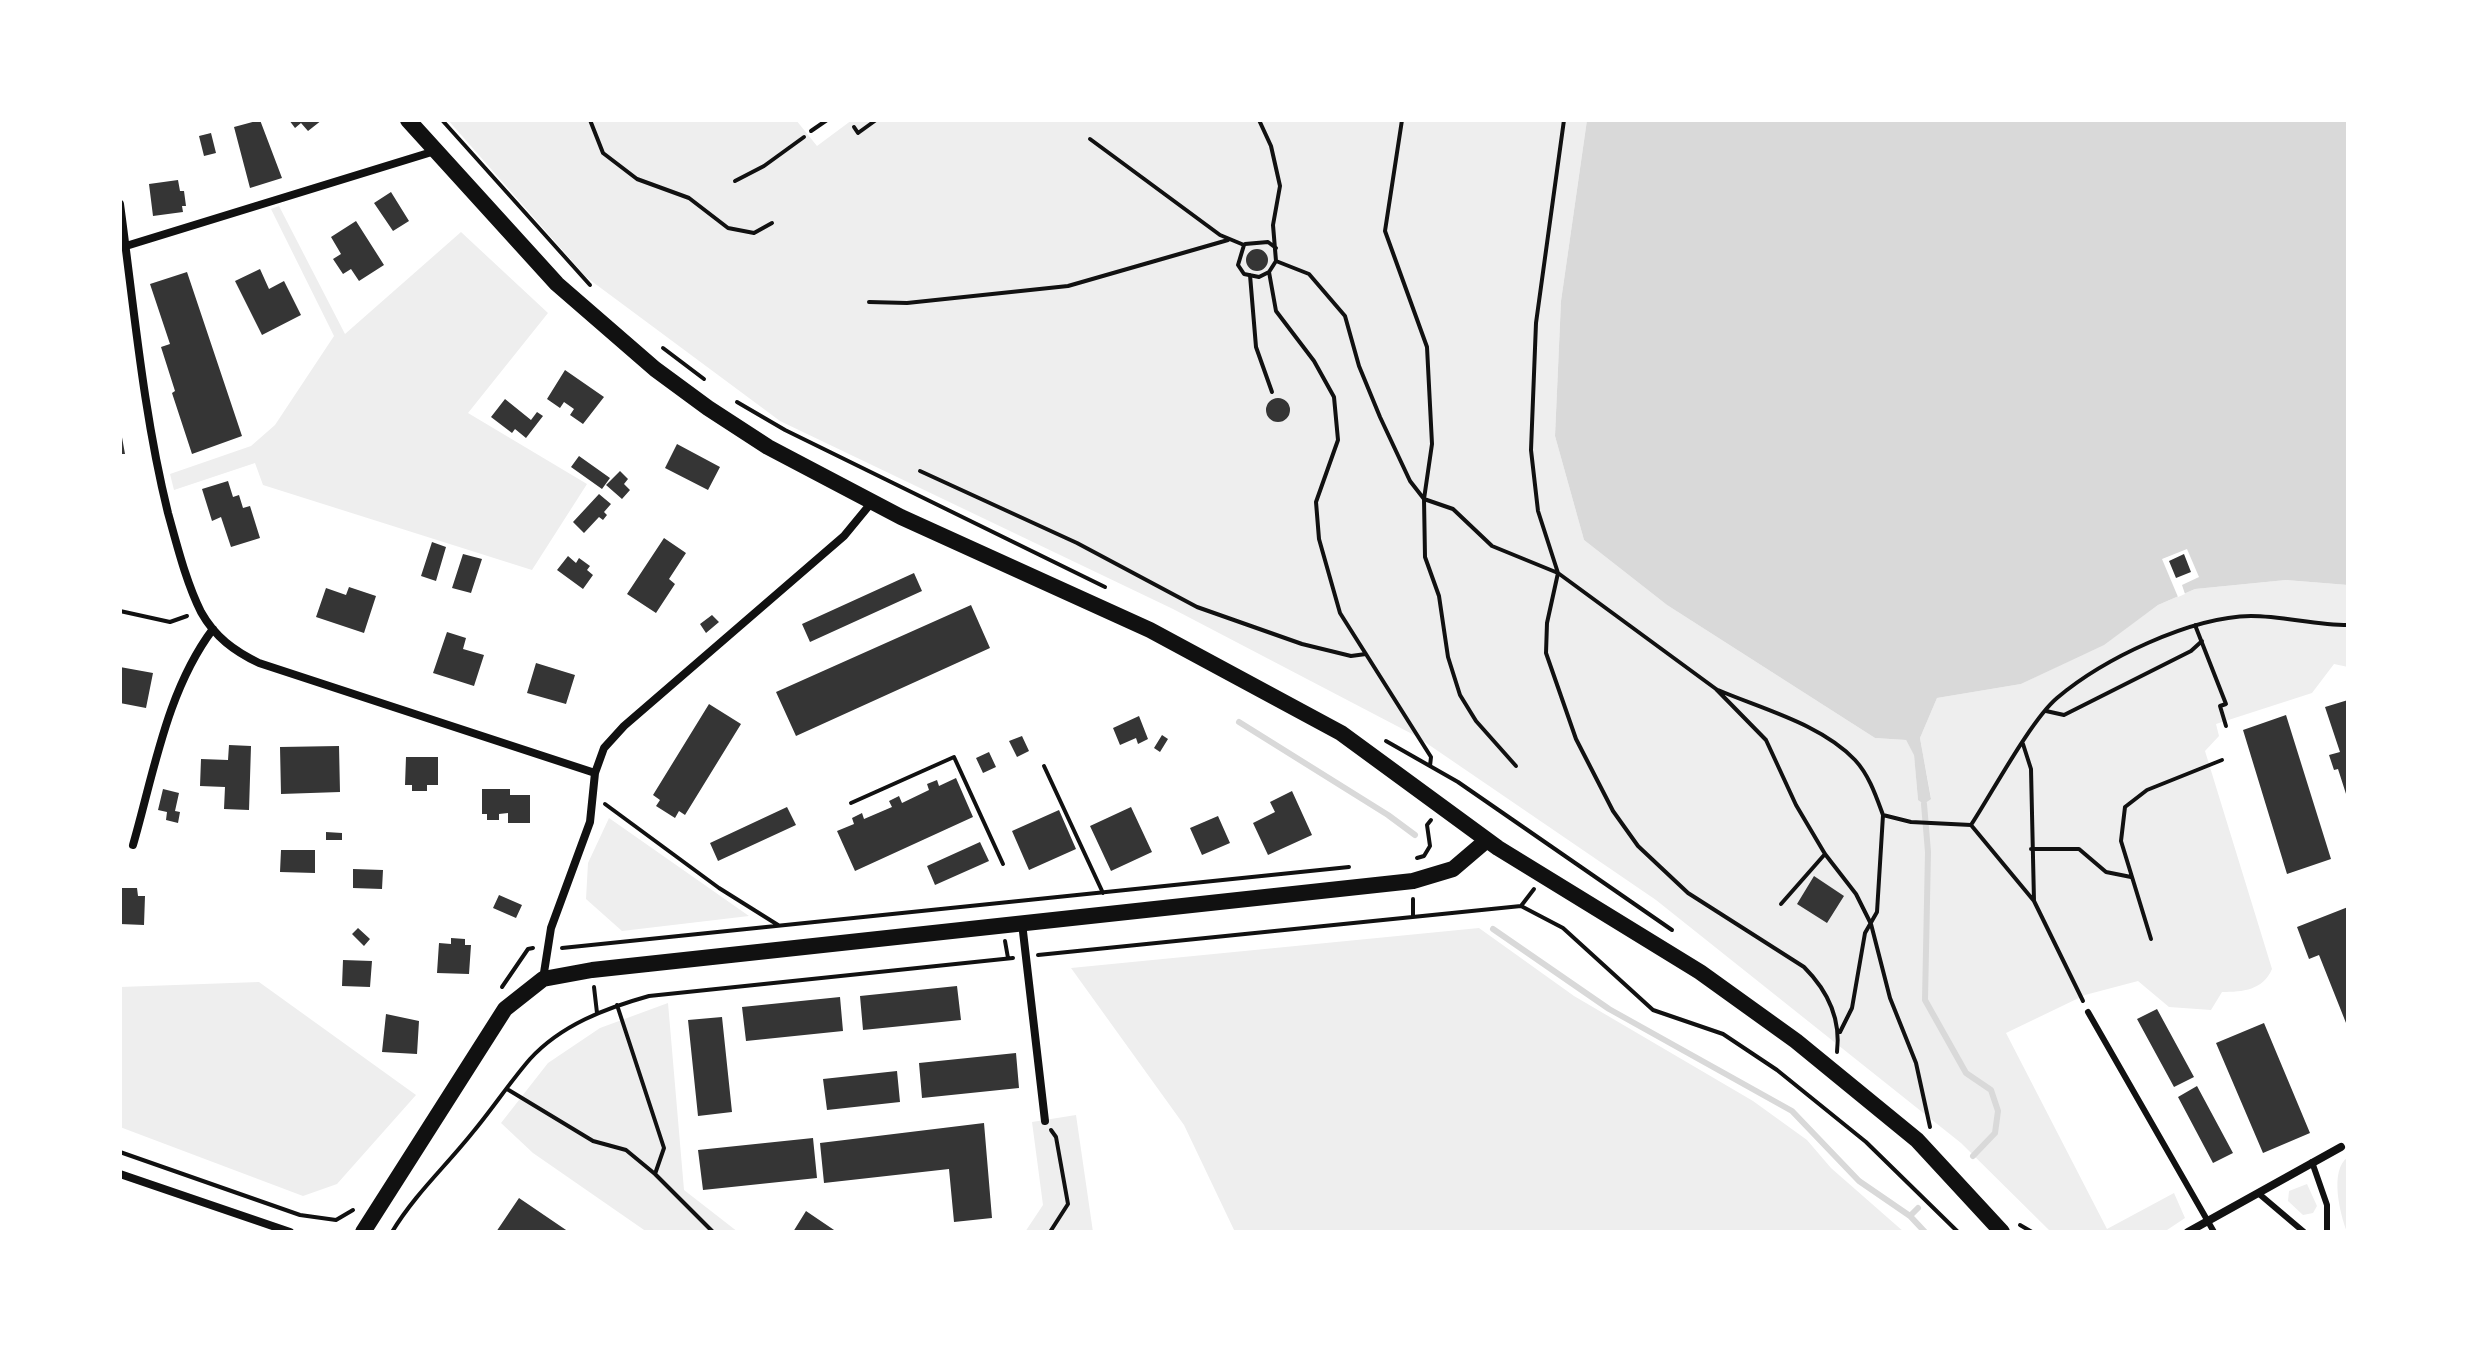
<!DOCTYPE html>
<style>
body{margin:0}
#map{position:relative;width:2468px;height:1352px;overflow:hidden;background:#fff;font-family:Lato,sans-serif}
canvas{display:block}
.frame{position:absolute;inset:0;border:122px solid #fff;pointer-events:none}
</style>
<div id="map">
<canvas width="2468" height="1352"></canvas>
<div class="frame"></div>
</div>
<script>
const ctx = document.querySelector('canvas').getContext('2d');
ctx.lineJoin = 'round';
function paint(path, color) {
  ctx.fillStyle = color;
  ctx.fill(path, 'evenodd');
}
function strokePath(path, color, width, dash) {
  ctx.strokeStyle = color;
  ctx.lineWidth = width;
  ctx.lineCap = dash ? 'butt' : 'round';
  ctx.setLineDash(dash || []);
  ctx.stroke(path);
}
const green = new Path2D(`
 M 448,120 L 796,120 L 817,146 L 852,120 L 1587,120 L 1561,301 L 1555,436 L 1584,540 L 1667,605 L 1875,738 L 1906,740 L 1914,754 L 1918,800 L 1931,798 L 1920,738 L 1937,698 L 2021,684 L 2104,644 L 2158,605 L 2195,589 L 2286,580 L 2348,585 L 2348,667 L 2334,664 L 2312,693 L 2216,724 L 2219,736 L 2205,751 L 2272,969 C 2263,990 2243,992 2222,992 L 2211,1010 L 2169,1007 L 2138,981 L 2085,995 L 2006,1033 L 2107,1229 L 2174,1193 L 2185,1218 L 2164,1232 L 2051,1232 L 1961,1143 L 1656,900 L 1416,736 L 1173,609 L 780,421 L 586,277 Z
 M 279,206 L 345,334 L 461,232 L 548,313 L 468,413 L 587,484 L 532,570 L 263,485 L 255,463 L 174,490 L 170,474 L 251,446 L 275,425 L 334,336 L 271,209 Z
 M 609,818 L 749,916 L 622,931 L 586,899 L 588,863 Z
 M 1479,928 L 1574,996 L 1753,1101 L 1807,1140 L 1831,1168 L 1904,1232 L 1235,1232 L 1184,1125 L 1071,968 Z
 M 259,982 L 416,1095 L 337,1184 L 303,1196 L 120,1127 L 120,987 Z
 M 668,1003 L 684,1190 L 738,1232 L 647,1232 L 533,1153 L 501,1123 L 548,1063 L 600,1028 Z
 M 1076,1115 L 1093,1232 L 1025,1232 L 1043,1205 L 1032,1122 Z
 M 2348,1157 L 2348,1232 L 2347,1232 C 2340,1214 2329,1170 2348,1157 Z
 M 2307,1184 L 2317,1206 L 2313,1213 L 2303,1215 L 2288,1201 L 2289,1191 Z`);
const water = new Path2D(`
 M 1587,120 L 2348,120 L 2348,585 L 2286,580 L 2195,589 L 2158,605 L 2104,645 L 2021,684 L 1937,698 L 1920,738 L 1931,799 L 1924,804 L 1918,800 L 1914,755 L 1906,740 L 1875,738 L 1667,605 L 1584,540 L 1555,436 L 1561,301 Z`);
const pier = new Path2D(`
 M 2187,549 L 2199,577 L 2182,585 L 2185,594 L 2178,597 L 2162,559 Z`);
const stream = new Path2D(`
 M 1239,722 L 1388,815 L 1415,835
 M 1924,804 L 1928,852 L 1925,1000 L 1966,1073 L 1991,1090 L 1998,1111 L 1995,1133 L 1973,1156
 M 1493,929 L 1609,1009 L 1792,1111 L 1859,1181 L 1910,1216
 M 1918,1208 L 1910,1216 L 1925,1232`);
const building = new Path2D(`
 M 260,120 L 282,178 L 250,188 L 234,127 Z
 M 289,120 L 322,120 L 308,131 L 301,123 L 295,128 Z
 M 211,133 L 216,153 L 204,156 L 199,136 Z
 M 178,180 L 180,191 L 184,191 L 186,206 L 182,206 L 183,212 L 153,216 L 149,184 Z
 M 391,192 L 409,221 L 393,231 L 374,203 Z
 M 356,221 L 384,265 L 359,281 L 351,269 L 343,274 L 333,259 L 341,254 L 331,237 Z
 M1246 260a11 11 0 1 1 22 0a11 11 0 1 1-22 0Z
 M 260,269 L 269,289 L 284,281 L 301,315 L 262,335 L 235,281 Z
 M 187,272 L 242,436 L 192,454 L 172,393 L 175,391 L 161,347 L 170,344 L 150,284 Z
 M 565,370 L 604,397 L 583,424 L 570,415 L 574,409 L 564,402 L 560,408 L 547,399 Z
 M1266 410a12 12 0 1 1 24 0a12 12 0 1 1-24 0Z
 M 505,399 L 531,420 L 537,412 L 543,416 L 526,438 L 515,429 L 512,433 L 491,417 Z
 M 120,426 L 125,454 L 120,454 Z
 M 677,444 L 720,467 L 708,490 L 665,468 Z
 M 579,456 L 610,478 L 602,489 L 571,467 Z
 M 620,471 L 628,479 L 624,484 L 630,490 L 622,499 L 606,485 Z
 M 228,481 L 233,497 L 239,495 L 243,508 L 250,506 L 260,538 L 231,547 L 221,517 L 212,521 L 202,489 Z
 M 599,494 L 611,504 L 604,512 L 607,515 L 603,520 L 599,517 L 584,533 L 573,522 Z
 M 664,538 L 686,553 L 669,579 L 675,584 L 656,613 L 627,594 Z
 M 432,542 L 446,547 L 436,581 L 421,576 Z
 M 463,554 L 482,559 L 471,593 L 452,588 Z
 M 2184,554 L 2191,572 L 2176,578 L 2169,561 Z
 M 568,556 L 576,563 L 579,558 L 590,566 L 587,570 L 593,575 L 583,589 L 557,570 Z
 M 914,573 L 922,591 L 810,642 L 802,624 Z
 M 349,587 L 376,596 L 364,633 L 316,617 L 326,588 L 346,595 Z
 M 971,605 L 990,648 L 796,736 L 776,692 Z
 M 712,615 L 719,622 L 706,633 L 700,624 Z
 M 447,632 L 466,638 L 463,649 L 484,655 L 474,686 L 433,673 Z
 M 536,663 L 575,675 L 566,704 L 527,693 Z
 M 120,667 L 153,673 L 146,708 L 120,703 Z
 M 2348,700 L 2348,797 L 2347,797 L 2338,769 L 2334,770 L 2329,755 L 2340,752 L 2325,707 Z
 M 709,704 L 741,724 L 685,815 L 679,811 L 675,818 L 656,806 L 660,800 L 653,795 Z
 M 2286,715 L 2331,859 L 2287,874 L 2243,730 Z
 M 1139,716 L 1148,739 L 1138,744 L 1136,738 L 1120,745 L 1113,728 Z
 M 1162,735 L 1168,739 L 1160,752 L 1154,748 Z
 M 1022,736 L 1029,751 L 1017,757 L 1009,741 Z
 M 229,745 L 251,746 L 249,810 L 224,809 L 225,787 L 200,786 L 201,759 L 228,760 Z
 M 339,746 L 340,792 L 281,794 L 280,747 Z
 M 989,752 L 996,767 L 983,773 L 976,758 Z
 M 406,757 L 438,757 L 438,785 L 427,785 L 427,791 L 412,791 L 412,785 L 405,785 Z
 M 956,778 L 973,817 L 855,871 L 837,831 L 854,824 L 852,818 L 862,813 L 864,819 L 892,807 L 889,801 L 899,796 L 902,803 L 929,790 L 927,784 L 937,780 L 939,786 Z
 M 163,789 L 179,793 L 175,811 L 180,812 L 178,823 L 166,820 L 167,812 L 158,810 Z
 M 482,789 L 510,789 L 510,795 L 530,795 L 530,823 L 508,823 L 508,813 L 499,814 L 499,820 L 487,820 L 487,814 L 482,814 Z
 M 1292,791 L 1312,835 L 1268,855 L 1253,823 L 1275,812 L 1270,802 Z
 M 787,807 L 796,825 L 718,861 L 710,843 Z
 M 1131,807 L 1152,852 L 1111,871 L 1090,826 Z
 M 1059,810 L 1076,849 L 1029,870 L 1012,831 Z
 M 1218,816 L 1230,843 L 1202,855 L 1190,828 Z
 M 326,832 L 342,833 L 342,840 L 326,840 Z
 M 980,842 L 989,861 L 935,885 L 927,866 Z
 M 281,850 L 315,850 L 315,873 L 280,872 Z
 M 353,869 L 383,870 L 382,889 L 353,888 Z
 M 1814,876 L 1844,896 L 1827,923 L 1797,904 Z
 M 122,888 L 137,888 L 138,896 L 145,896 L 144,925 L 120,924 Z
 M 499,895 L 522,905 L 516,918 L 493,908 Z
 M 2348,907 L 2348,1028 L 2319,955 L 2309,959 L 2297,927 Z
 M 358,928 L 370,939 L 364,946 L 352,934 Z
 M 451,938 L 465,939 L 465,945 L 471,945 L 469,974 L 437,973 L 439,943 L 451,944 Z
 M 343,960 L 372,961 L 370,987 L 342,986 Z
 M 957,986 L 961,1020 L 863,1030 L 860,996 Z
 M 840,997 L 843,1031 L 746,1041 L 742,1007 Z
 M 2157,1009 L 2194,1077 L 2174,1087 L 2137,1019 Z
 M 386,1014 L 419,1021 L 417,1054 L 382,1052 Z
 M 722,1017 L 732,1112 L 698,1116 L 688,1020 Z
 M 2264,1023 L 2310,1133 L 2263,1153 L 2216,1043 Z
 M 1016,1053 L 1019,1088 L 922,1098 L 919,1063 Z
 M 897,1071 L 900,1102 L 827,1110 L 823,1079 Z
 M 2197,1086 L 2233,1153 L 2213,1163 L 2178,1097 Z
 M 984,1123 L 992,1218 L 954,1222 L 949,1169 L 824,1183 L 820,1143 Z
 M 813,1138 L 817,1178 L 703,1190 L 698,1150 Z
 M 519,1198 L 569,1232 L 496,1232 Z
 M 806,1211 L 837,1232 L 793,1232 Z`);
const path = new Path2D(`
 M 442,120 L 590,285
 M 590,120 L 603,153 L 637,179 L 689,198 L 728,228 L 754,233 L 772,223
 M 1402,120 L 1385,231 L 1427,347 L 1432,444 L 1424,499 L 1425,557 L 1439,596 L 1448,657 L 1460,695 L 1476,721 L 1516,766
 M 1564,120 L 1536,323 L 1531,450 L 1538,511 L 1558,573 L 1716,689 L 1766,740 L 1796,805 L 1825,854 L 1856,894 L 1871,924 L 1890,998 L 1916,1063 L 1930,1127
 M 854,127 L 858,133 L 876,120
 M 811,131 L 827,120
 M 1090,139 L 1220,235 L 1244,245 L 1238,265 L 1244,274 L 1259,277 L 1269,272 L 1276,261 L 1273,225 L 1280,186 L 1271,146 L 1259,120
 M 735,181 L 764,166 L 804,137
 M 1245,244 L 1268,242 L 1276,248
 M 1276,261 L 1309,274 L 1345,316 L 1359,366 L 1380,417 L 1410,481 L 1424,499 L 1453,509 L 1492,546 L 1558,573 L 1547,623 L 1546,653 L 1576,739 L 1613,811 L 1638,846 L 1688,893 L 1804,967 C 1827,990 1841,1019 1837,1052
 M 1269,272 L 1276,311 L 1314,361 L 1334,397 L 1338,440 L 1316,502 L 1319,539 L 1340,613 L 1431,757 L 1430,766
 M 1250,275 L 1256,347 L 1272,392
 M 869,302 L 907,303 L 1068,286 L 1228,240
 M 663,348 L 704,379
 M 737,402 L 785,430 L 1105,587
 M 920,471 L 1077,543 L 1197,607 L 1302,644 L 1351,656 L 1366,654
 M 120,611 L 170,622 L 187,616
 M 2195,625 L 2226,704 L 2220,706 L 2226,726
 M 1718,690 C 1762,709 1821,724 1855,760 C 1869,775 1876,796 1883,815 L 1911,822 L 1971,825 L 2034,901
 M 2046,711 L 2064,715 L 2191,651 L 2202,641
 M 1386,741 L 1458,782 L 1672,930
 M 2023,744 L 2031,769 L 2034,901 L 2083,1001
 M 1044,766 L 1103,893
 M 851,803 L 954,757 L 1003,864
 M 605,804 L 719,888 L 778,925
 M 1971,825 C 1992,793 2031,720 2057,698 C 2103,659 2190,617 2251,616 C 2283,616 2315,625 2348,625
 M 2031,849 L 2079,849 L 2106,872 L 2131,877
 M 1417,858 L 1424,856 L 1430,846 L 1427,825 L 1431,820
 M 1413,899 L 1413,917
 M 1781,904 L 1825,854
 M 1521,906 L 1534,889
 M 2151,939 L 2121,841 L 2125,807 L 2147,790 L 2222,760
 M 1005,941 L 1008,958
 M 562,948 L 1349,867
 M 1038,955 L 1521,906 L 1563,928 L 1653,1010 L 1723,1034 L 1777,1070 L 1866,1142 L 1958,1232
 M 502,987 L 528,949 L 533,948
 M 594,987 L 597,1013
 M 1840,1032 L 1852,1008 L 1865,933 L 1877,912 L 1883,815
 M 507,1089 L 593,1141 L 626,1150 L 655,1174 L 664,1148 L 617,1005
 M 120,1152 L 300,1215 L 336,1220 L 353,1210
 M 655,1174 L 713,1232
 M 2020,1225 L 2032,1232
 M 392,1232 C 415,1194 446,1166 473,1132 C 493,1108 510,1082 530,1059 C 561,1025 606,1008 649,996 L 1013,958
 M 1050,1232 L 1068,1204 L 1056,1137 L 1051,1130`);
const service = new Path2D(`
 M 2088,1012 L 2214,1232
 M 2312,1162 L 2327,1205 L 2327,1232
 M 2258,1193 L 2304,1232`);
const minor = new Path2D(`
 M 120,204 C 134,307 143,412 168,513 C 177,545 186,582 201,612 C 215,637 234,651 259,663 L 595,773
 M 126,246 L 435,151
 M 133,845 C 154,772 167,690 213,629
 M 1022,923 L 1045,1121
 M 543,979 L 551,928 L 590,822 L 595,773 L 604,748 L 624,726 L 844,536 L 872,502
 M 120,1174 L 290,1232
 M 2188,1232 L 2341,1147`);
const secondary = new Path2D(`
 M 408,120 L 557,284 L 655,369 L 708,408 L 768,447 L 901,517 L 1150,630 L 1341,733 L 1498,848 L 1700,972 L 1796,1041 L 1917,1140 L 2002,1232
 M 363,1232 L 505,1009 L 543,979 L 592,970 L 1413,881 L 1453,869 L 1487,840`);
paint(green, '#eee');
paint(water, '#d9d9d9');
paint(pier, '#fff');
strokePath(stream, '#d9d9d9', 6);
paint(building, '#353535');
strokePath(path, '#111', 4);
strokePath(service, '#111', 6);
strokePath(minor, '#111', 8);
strokePath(secondary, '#111', 16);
</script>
